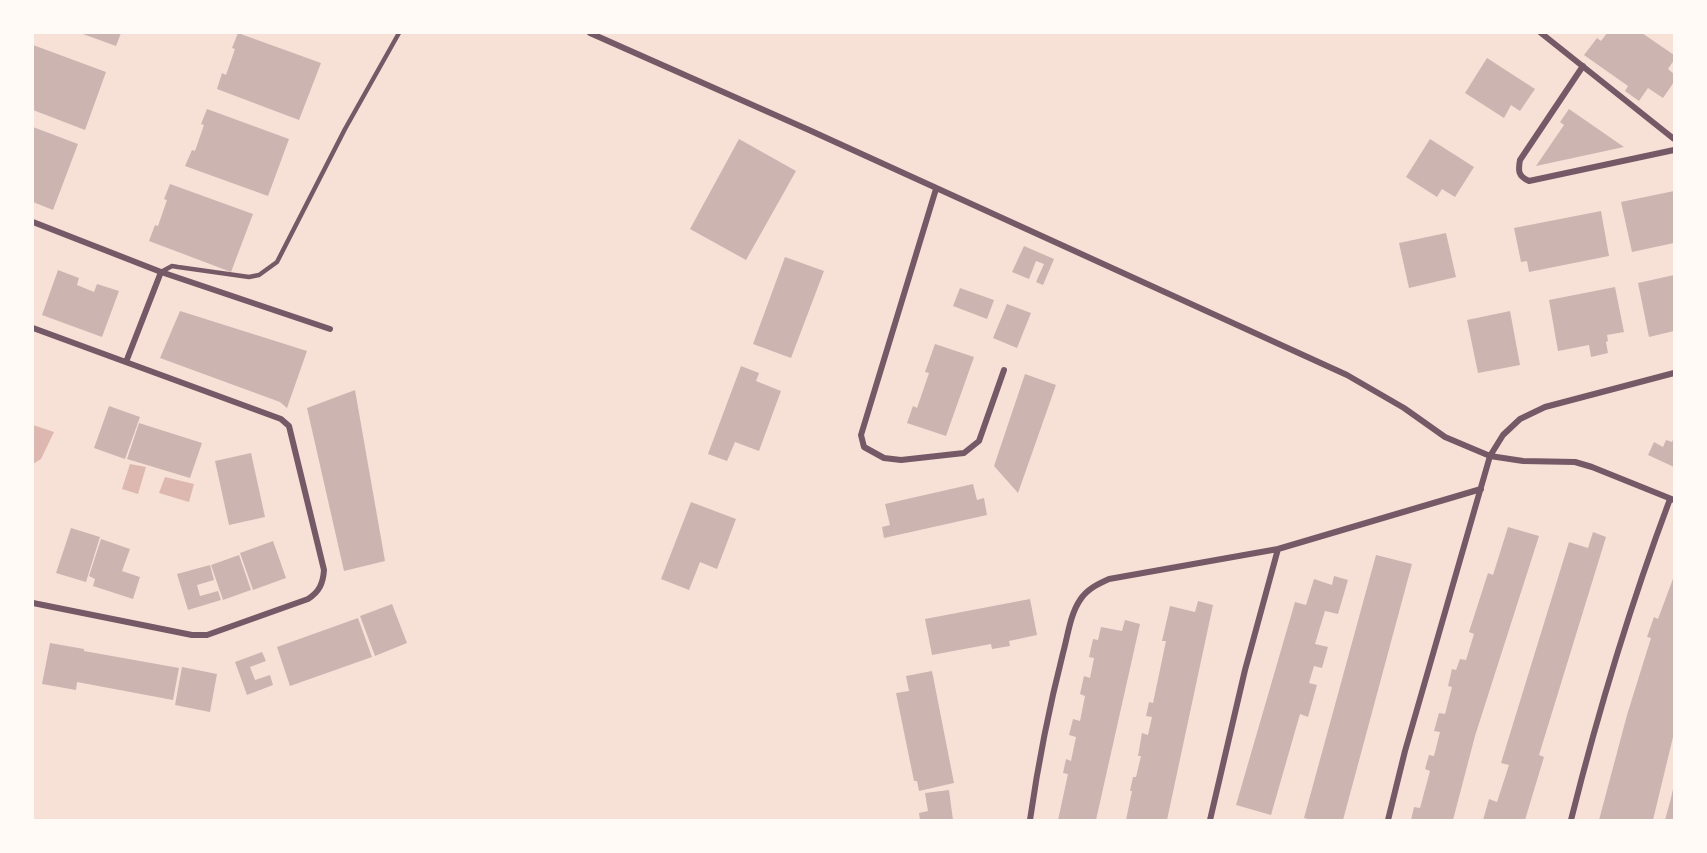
<!DOCTYPE html>
<style>
body{margin:0}
#map{position:relative;width:1707px;height:853px;overflow:hidden;background:#f7e1d7;font-family:"Fira Sans Condensed",sans-serif}
canvas{display:block}
.frame{position:absolute;inset:0;border:34px solid #fffaf5;pointer-events:none}
</style>
<div id="map">
<canvas width="1707" height="853"></canvas>
<div class="frame"></div>
</div>
<script>
const ctx = document.querySelector('canvas').getContext('2d');
ctx.lineJoin = 'round';
function paint(path, color) {
  ctx.fillStyle = color;
  ctx.fill(path, 'evenodd');
}
function strokePath(path, color, width, dash) {
  ctx.strokeStyle = color;
  ctx.lineWidth = width;
  ctx.lineCap = dash ? 'butt' : 'round';
  ctx.setLineDash(dash || []);
  ctx.stroke(path);
}
const water = new Path2D(`
 M 33,425 L 54,432 L 41,459 L 33,464 Z
 M 130,464 L 146,467 L 138,494 L 122,489 Z
 M 165,477 L 194,484 L 189,502 L 159,493 Z`);
const building = new Path2D(`
 M 80,33 L 121,33 L 116,46 Z
 M 238,33 L 321,63 L 299,120 L 217,89 L 222,73 L 226,75 L 235,49 L 232,48 Z
 M 1607,33 L 1642,33 L 1674,55 L 1674,60 L 1668,69 L 1674,74 L 1674,82 L 1663,98 L 1648,88 L 1639,101 L 1625,91 L 1628,86 L 1584,55 L 1597,38 L 1601,41 Z
 M 33,45 L 106,72 L 85,130 L 33,110 Z
 M 1487,58 L 1535,89 L 1520,111 L 1511,105 L 1504,118 L 1465,93 Z
 M 207,109 L 289,139 L 268,196 L 185,166 L 192,150 L 195,151 L 204,125 L 201,124 Z
 M 1569,109 L 1624,147 L 1536,166 L 1564,125 L 1560,122 Z
 M 33,127 L 78,144 L 53,210 L 33,202 Z
 M 739,139 L 796,171 L 746,260 L 690,229 Z
 M 1430,139 L 1474,167 L 1455,197 L 1442,189 L 1437,197 L 1406,177 Z
 M 170,184 L 253,214 L 231,272 L 149,241 L 155,225 L 158,226 L 167,200 L 164,199 Z
 M 1674,191 L 1674,243 L 1632,252 L 1621,202 Z
 M 1601,211 L 1609,256 L 1529,272 L 1527,261 L 1521,262 L 1514,228 Z
 M 1446,233 L 1456,277 L 1409,288 L 1399,243 Z
 M 1024,246 L 1054,259 L 1043,285 L 1036,282 L 1044,264 L 1036,261 L 1029,279 L 1012,272 Z
 M 785,257 L 824,271 L 791,358 L 753,344 Z
 M 58,270 L 79,278 L 77,285 L 94,292 L 97,284 L 119,291 L 102,337 L 42,315 Z
 M 1674,275 L 1674,331 L 1649,337 L 1638,283 Z
 M 1615,287 L 1624,332 L 1607,335 L 1608,341 L 1606,342 L 1608,353 L 1591,357 L 1589,345 L 1558,351 L 1549,300 Z
 M 960,288 L 994,300 L 987,319 L 953,306 Z
 M 1007,304 L 1031,313 L 1017,348 L 993,338 Z
 M 180,311 L 307,351 L 287,408 L 280,402 L 160,358 Z
 M 1510,311 L 1520,365 L 1478,373 L 1467,320 Z
 M 935,344 L 974,357 L 946,436 L 907,423 L 913,406 L 917,408 L 929,373 L 925,372 Z
 M 741,366 L 759,373 L 756,381 L 781,391 L 759,451 L 735,442 L 727,461 L 708,454 Z
 M 1025,374 L 1056,385 L 1018,493 L 994,466 Z
 M 355,390 L 385,561 L 344,571 L 307,408 Z
 M 109,406 L 140,417 L 125,459 L 94,448 Z
 M 139,423 L 202,443 L 190,478 L 127,459 Z
 M 1674,437 L 1674,467 L 1648,455 L 1654,442 L 1663,447 L 1666,440 L 1672,442 Z
 M 251,453 L 265,517 L 229,525 L 215,461 Z
 M 973,484 L 977,500 L 984,498 L 987,515 L 884,538 L 882,527 L 890,525 L 885,504 Z
 M 691,502 L 736,519 L 717,569 L 700,562 L 689,590 L 661,579 Z
 M 1508,527 L 1539,536 L 1475,736 L 1453,820 L 1411,820 L 1414,807 L 1420,808 L 1430,771 L 1425,769 L 1429,755 L 1434,756 L 1440,732 L 1434,731 L 1439,713 L 1445,714 L 1452,687 L 1448,686 L 1452,669 L 1456,670 L 1460,659 L 1466,660 L 1474,634 L 1469,632 L 1488,573 L 1493,575 Z
 M 71,528 L 100,537 L 86,582 L 56,573 Z
 M 1593,532 L 1606,537 L 1539,755 L 1544,757 L 1525,820 L 1483,820 L 1489,799 L 1497,802 L 1509,765 L 1501,763 L 1569,542 L 1588,548 Z
 M 101,539 L 130,549 L 122,571 L 140,577 L 133,599 L 93,586 L 95,579 L 89,576 Z
 M 273,541 L 286,578 L 253,590 L 240,553 Z
 M 239,555 L 251,590 L 223,600 L 211,565 Z
 M 1376,555 L 1412,564 L 1343,820 L 1312,820 L 1304,818 Z
 M 210,565 L 214,580 L 197,585 L 200,596 L 218,591 L 221,600 L 188,610 L 177,574 Z
 M 1334,576 L 1348,580 L 1338,614 L 1325,611 L 1315,644 L 1328,647 L 1322,668 L 1314,666 L 1309,683 L 1317,685 L 1308,717 L 1300,714 L 1271,815 L 1236,805 L 1295,602 L 1306,605 L 1314,579 L 1332,585 Z
 M 1674,576 L 1674,733 L 1653,820 L 1599,820 L 1627,715 L 1651,638 L 1647,637 L 1654,617 L 1658,619 Z
 M 1030,599 L 1037,635 L 1009,641 L 1010,646 L 992,649 L 991,644 L 932,655 L 925,619 Z
 M 1198,601 L 1213,605 L 1167,820 L 1126,820 L 1132,791 L 1130,791 L 1133,777 L 1136,777 L 1141,756 L 1138,756 L 1142,733 L 1148,735 L 1152,717 L 1146,716 L 1149,702 L 1153,703 L 1166,641 L 1162,641 L 1170,606 L 1195,612 Z
 M 392,604 L 407,643 L 375,656 L 360,616 Z
 M 358,618 L 372,657 L 290,686 L 277,647 Z
 M 1125,620 L 1140,624 L 1096,820 L 1058,820 L 1068,774 L 1063,773 L 1066,759 L 1071,761 L 1076,737 L 1069,735 L 1073,719 L 1080,721 L 1085,696 L 1080,694 L 1084,676 L 1090,678 L 1094,658 L 1089,657 L 1093,639 L 1098,640 L 1101,627 L 1122,631 Z
 M 50,643 L 84,649 L 84,651 L 179,668 L 173,700 L 77,682 L 76,690 L 42,684 Z
 M 262,652 L 266,661 L 250,667 L 255,680 L 270,675 L 273,685 L 247,695 L 235,662 Z
 M 182,667 L 217,674 L 210,712 L 175,705 Z
 M 932,671 L 954,783 L 919,791 L 917,781 L 914,781 L 896,693 L 909,691 L 906,676 Z
 M 1673,789 L 1674,820 L 1665,820 L 1671,798 Z
 M 949,790 L 953,820 L 920,820 L 919,813 L 928,811 L 925,793 Z`);
const service = new Path2D(`
 M 161,272 L 172,266 L 178,267 L 249,277 L 259,275 L 277,262 L 345,129 L 399,33`);
const minor = new Path2D(`
 M 590,33 L 809,130 L 1347,375 L 1404,408 L 1445,437 L 1490,456 L 1523,461 L 1575,462 L 1592,467 L 1674,500
 M 1541,33 L 1674,139
 M 1583,66 L 1520,160 C 1518,171 1518,176 1529,181 L 1674,150
 M 936,189 L 861,435 L 864,447 L 884,458 L 901,460 L 964,453 L 979,441 L 1004,370
 M 33,222 L 161,272 L 330,329
 M 33,328 L 281,419 L 289,426 L 324,570 C 323,584 319,592 308,599 L 207,635 L 192,635 L 33,603
 M 126,362 L 161,272
 M 1030,820 C 1038,764 1049,708 1063,653 C 1068,635 1070,615 1080,600 C 1087,589 1098,584 1109,579 L 1278,549 L 1481,489
 M 1210,820 L 1245,670 L 1278,549
 M 1388,820 L 1405,751 L 1490,456 L 1503,435 L 1520,419 L 1545,407 L 1674,373
 M 1571,820 C 1598,712 1631,603 1670,499`);
paint(water, '#dcb8b0');
paint(building, '#ccb4b1');
strokePath(service, '#755966', 4.5);
strokePath(minor, '#755966', 6);
</script>
